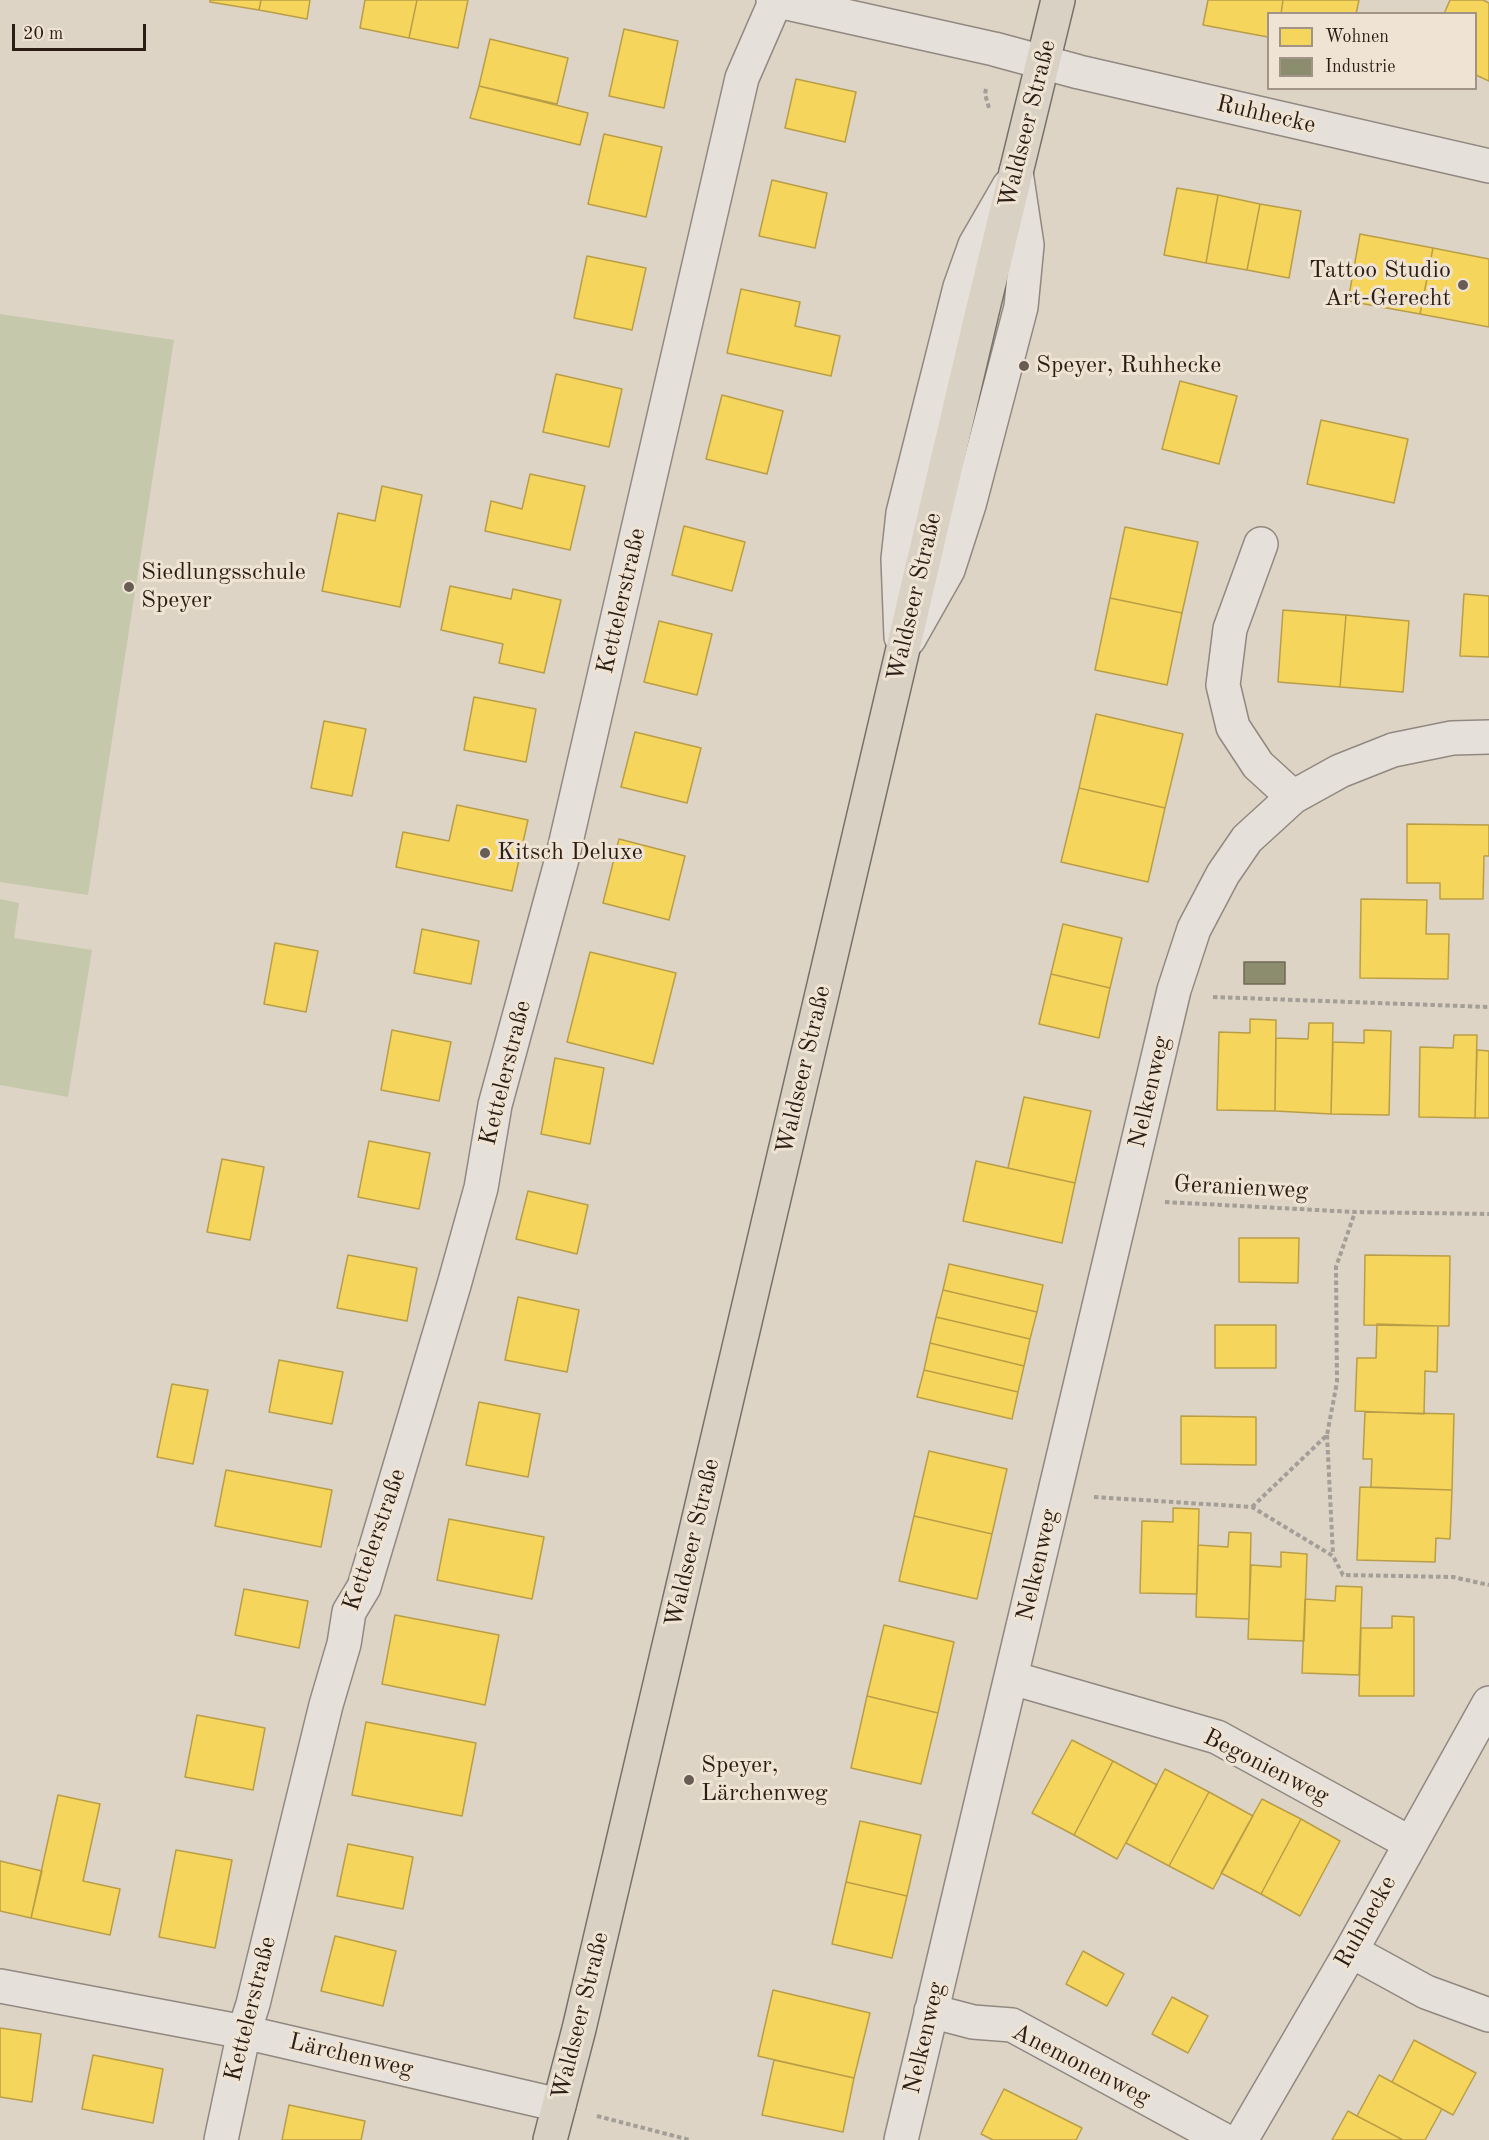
<!DOCTYPE html>
<meta charset="utf-8">
<style>
body{margin:0}
#map{position:relative;width:1489px;height:2140px;overflow:hidden;background:#ddd4c6;font-family:"Old Standard TT",serif}
canvas{display:block}
.legend{position:absolute;left:1267px;top:12px;width:210px;height:78px;box-sizing:border-box;background:#efe4d3;border:2px solid #a19487;margin:0;padding:8px 10px;list-style:none;font-size:18px;color:#2b1c16}
.legend li{display:flex;align-items:center;gap:12px;height:30px}
.legend b{width:30px;border:2px solid #a19487}
.scale{position:absolute;left:12px;top:24px;width:134px;height:27px;box-sizing:border-box;border:3px solid #2b1c16;border-top:0;padding-left:8px;font-size:18px;line-height:21px;white-space:nowrap;color:#2b1c16;-webkit-text-stroke:4px #efe4d3;paint-order:stroke}
</style>
<div id="map">
<canvas width="1489" height="2140"></canvas>
<ul class="legend">
<li><b style="height:16px;background:#f6d55c"></b>Wohnen</li>
<li><b style="height:16px;background:#8c8c6e"></b>Industrie</li>
</ul>
<div class="scale">20 m</div>
</div>
<script>
const ctx = document.querySelector('canvas').getContext('2d');
ctx.lineJoin = 'round';
function paint(path, color) {
  ctx.fillStyle = color;
  ctx.fill(path, 'evenodd');
}
function strokePath(path, color, width, dash) {
  ctx.strokeStyle = color;
  ctx.lineWidth = width;
  ctx.lineCap = dash ? 'butt' : 'round';
  ctx.setLineDash(dash || []);
  ctx.stroke(path);
}
function label(font, color, halo, rows, align = 'center') {
  ctx.font = font + ' "Old Standard TT",serif';
  ctx.lineWidth = 6;
  ctx.setLineDash([]);
  ctx.textBaseline = 'middle';
  ctx.strokeStyle = halo;
  ctx.fillStyle = color;
  for (const [text, x, y, turn = 0] of rows) {
    ctx.save();
    ctx.translate(x, y);
    ctx.rotate((+turn || 0) * Math.PI / 180);
    ctx.textAlign = isNaN(turn) ? turn : align;
    if (halo) ctx.strokeText(text, 0, 0);
    ctx.fillText(text, 0, 0);
    ctx.restore();
  }
}
const green = new Path2D(`
 M 0,314 L 174,340 L 88,895 L 0,882 Z
 M 0,899 L 19,903 L 14,938 L 92,950 L 68,1097 L 0,1085 Z`);
const homes = new Path2D(`
 M 210,0 L 261,0 L 259,10 L 210,2 Z
 M 261,0 L 310,0 L 307,19 L 259,10 Z
 M 365,0 L 417,0 L 409,38 L 360,28 Z
 M 417,0 L 468,0 L 458,48 L 409,38 Z
 M 1208,0 L 1283,0 L 1281,14 L 1268,14 L 1268,37 L 1203,25 Z
 M 1283,0 L 1359,0 L 1356,14 L 1281,14 Z
 M 1450,0 L 1483,0 L 1489,3 L 1489,81 L 1476,75 L 1476,14 L 1444,14 Z
 M 624,29 L 678,41 L 664,108 L 609,96 Z
 M 490,39 L 568,58 L 557,104 L 479,86 Z
 M 796,79 L 856,92 L 845,142 L 785,128 Z
 M 479,86 L 588,113 L 580,145 L 470,118 Z
 M 604,134 L 662,147 L 646,217 L 588,204 Z
 M 772,180 L 827,193 L 815,248 L 759,236 Z
 M 1177,188 L 1218,195 L 1206,263 L 1164,255 Z
 M 1218,195 L 1260,204 L 1247,270 L 1206,263 Z
 M 1260,204 L 1301,211 L 1289,278 L 1247,270 Z
 M 1360,234 L 1433,248 L 1420,314 L 1348,301 Z
 M 1433,248 L 1489,259 L 1489,327 L 1420,314 Z
 M 587,256 L 646,268 L 632,330 L 574,318 Z
 M 741,289 L 800,302 L 795,326 L 840,336 L 831,376 L 727,353 Z
 M 556,374 L 622,389 L 609,447 L 543,432 Z
 M 1180,381 L 1237,396 L 1219,464 L 1162,449 Z
 M 722,395 L 783,411 L 767,474 L 706,459 Z
 M 1321,420 L 1408,439 L 1394,503 L 1307,484 Z
 M 530,474 L 585,486 L 570,550 L 485,531 L 491,501 L 522,509 Z
 M 382,486 L 422,495 L 400,607 L 322,591 L 338,513 L 375,521 Z
 M 684,526 L 745,542 L 732,591 L 672,575 Z
 M 1125,527 L 1198,542 L 1182,613 L 1110,598 Z
 M 450,586 L 511,599 L 513,589 L 561,600 L 544,673 L 499,663 L 503,644 L 441,630 Z
 M 1464,594 L 1489,596 L 1489,657 L 1460,656 Z
 M 1110,598 L 1182,613 L 1167,685 L 1095,670 Z
 M 1283,610 L 1346,615 L 1340,687 L 1278,682 Z
 M 1346,615 L 1409,621 L 1403,692 L 1340,687 Z
 M 659,621 L 712,634 L 697,695 L 644,682 Z
 M 474,697 L 536,709 L 526,762 L 464,750 Z
 M 1096,714 L 1183,734 L 1165,808 L 1079,788 Z
 M 324,721 L 366,729 L 352,796 L 311,788 Z
 M 635,732 L 701,748 L 687,803 L 621,787 Z
 M 1079,788 L 1165,808 L 1148,882 L 1061,862 Z
 M 457,805 L 528,820 L 512,891 L 396,867 L 403,832 L 449,841 Z
 M 1407,824 L 1489,825 L 1489,856 L 1484,856 L 1483,899 L 1440,899 L 1440,883 L 1407,883 Z
 M 619,839 L 685,856 L 669,920 L 603,903 Z
 M 1361,899 L 1427,900 L 1426,934 L 1449,934 L 1448,979 L 1360,978 Z
 M 1063,924 L 1122,938 L 1110,988 L 1051,974 Z
 M 422,929 L 479,941 L 471,984 L 414,973 Z
 M 275,943 L 318,951 L 306,1012 L 264,1004 Z
 M 590,952 L 676,973 L 653,1064 L 567,1042 Z
 M 1051,974 L 1110,988 L 1099,1038 L 1039,1024 Z
 M 1250,1019 L 1276,1020 L 1275,1111 L 1217,1110 L 1219,1032 L 1250,1033 Z
 M 1309,1023 L 1333,1023 L 1331,1114 L 1275,1111 L 1276,1038 L 1308,1039 Z
 M 392,1030 L 451,1042 L 439,1101 L 381,1090 Z
 M 1364,1030 L 1391,1031 L 1389,1115 L 1331,1114 L 1333,1042 L 1364,1043 Z
 M 1454,1035 L 1477,1035 L 1475,1118 L 1419,1117 L 1420,1047 L 1453,1048 Z
 M 1477,1050 L 1489,1051 L 1489,1118 L 1475,1118 Z
 M 555,1058 L 604,1068 L 590,1144 L 541,1134 Z
 M 1024,1097 L 1091,1111 L 1075,1183 L 1008,1168 Z
 M 369,1141 L 430,1153 L 419,1209 L 358,1197 Z
 M 222,1159 L 264,1167 L 250,1240 L 207,1232 Z
 M 976,1161 L 1075,1183 L 1062,1243 L 963,1221 Z
 M 528,1191 L 588,1205 L 577,1254 L 516,1239 Z
 M 1239,1238 L 1299,1238 L 1298,1283 L 1239,1282 Z
 M 348,1255 L 417,1268 L 407,1321 L 337,1308 Z
 M 1365,1255 L 1450,1256 L 1449,1326 L 1364,1325 Z
 M 949,1264 L 1043,1285 L 1037,1312 L 943,1290 Z
 M 943,1290 L 1037,1312 L 1030,1339 L 936,1317 Z
 M 518,1297 L 579,1310 L 567,1372 L 505,1360 Z
 M 936,1317 L 1030,1339 L 1024,1366 L 930,1343 Z
 M 1377,1324 L 1438,1326 L 1437,1372 L 1425,1371 L 1424,1414 L 1355,1411 L 1357,1358 L 1376,1358 Z
 M 1215,1325 L 1276,1325 L 1276,1368 L 1215,1368 Z
 M 930,1343 L 1024,1366 L 1018,1392 L 924,1370 Z
 M 279,1360 L 343,1372 L 332,1424 L 269,1412 Z
 M 924,1370 L 1018,1392 L 1012,1419 L 917,1397 Z
 M 172,1384 L 208,1390 L 193,1464 L 157,1457 Z
 M 479,1402 L 540,1414 L 528,1477 L 466,1465 Z
 M 1365,1412 L 1454,1414 L 1452,1490 L 1371,1487 L 1372,1459 L 1363,1459 Z
 M 1181,1416 L 1256,1417 L 1256,1465 L 1181,1464 Z
 M 929,1451 L 1007,1469 L 992,1534 L 914,1516 Z
 M 226,1470 L 332,1490 L 321,1547 L 215,1526 Z
 M 1360,1487 L 1452,1490 L 1450,1539 L 1436,1538 L 1435,1562 L 1357,1560 Z
 M 1173,1508 L 1199,1509 L 1197,1594 L 1140,1593 L 1142,1521 L 1173,1522 Z
 M 914,1516 L 992,1534 L 977,1599 L 899,1581 Z
 M 449,1519 L 544,1537 L 532,1599 L 437,1580 Z
 M 1229,1532 L 1251,1533 L 1249,1619 L 1196,1617 L 1198,1545 L 1228,1547 Z
 M 1281,1552 L 1307,1554 L 1304,1641 L 1248,1639 L 1251,1565 L 1281,1567 Z
 M 1336,1586 L 1362,1587 L 1359,1675 L 1302,1673 L 1305,1599 L 1335,1601 Z
 M 244,1589 L 308,1601 L 299,1648 L 235,1635 Z
 M 395,1615 L 499,1635 L 485,1705 L 382,1684 Z
 M 1392,1616 L 1414,1617 L 1414,1696 L 1359,1696 L 1361,1628 L 1392,1628 Z
 M 884,1625 L 954,1642 L 938,1713 L 867,1696 Z
 M 867,1696 L 938,1713 L 921,1784 L 851,1768 Z
 M 197,1715 L 265,1728 L 253,1790 L 185,1777 Z
 M 366,1722 L 476,1743 L 462,1816 L 352,1795 Z
 M 1072,1740 L 1113,1761 L 1074,1835 L 1032,1813 Z
 M 1113,1761 L 1157,1785 L 1117,1859 L 1074,1835 Z
 M 1165,1769 L 1209,1792 L 1169,1866 L 1126,1843 Z
 M 1209,1792 L 1253,1816 L 1213,1889 L 1169,1866 Z
 M 58,1795 L 100,1804 L 83,1881 L 120,1889 L 110,1935 L 31,1918 Z
 M 1262,1799 L 1301,1819 L 1261,1894 L 1221,1873 Z
 M 1301,1819 L 1340,1841 L 1300,1916 L 1261,1894 Z
 M 860,1821 L 921,1835 L 907,1896 L 846,1882 Z
 M 348,1844 L 413,1857 L 403,1909 L 337,1896 Z
 M 176,1850 L 232,1860 L 215,1948 L 159,1937 Z
 M 0,1861 L 42,1871 L 31,1918 L 0,1911 Z
 M 846,1882 L 907,1896 L 892,1958 L 832,1944 Z
 M 335,1936 L 396,1951 L 383,2006 L 321,1991 Z
 M 1083,1951 L 1124,1974 L 1107,2006 L 1066,1984 Z
 M 773,1990 L 870,2013 L 854,2078 L 758,2056 Z
 M 1172,1997 L 1208,2016 L 1188,2053 L 1152,2034 Z
 M 0,2028 L 41,2034 L 32,2102 L 0,2097 Z
 M 1414,2040 L 1476,2073 L 1453,2115 L 1392,2082 Z
 M 93,2055 L 163,2069 L 153,2123 L 82,2109 Z
 M 774,2060 L 854,2078 L 843,2132 L 762,2115 Z
 M 1379,2075 L 1442,2109 L 1425,2140 L 1403,2140 L 1357,2116 Z
 M 1004,2089 L 1082,2128 L 1076,2140 L 993,2140 L 981,2134 Z
 M 289,2105 L 365,2121 L 361,2140 L 282,2140 Z
 M 1348,2111 L 1357,2116 L 1403,2140 L 1332,2140 Z`);
const industry = new Path2D(`
 M 1244,962 L 1285,962 L 1285,984 L 1244,984 Z`);
const path = new Path2D(`
 M 986,89 L 985,94 L 989,108
 M 1213,997 L 1489,1007
 M 1165,1202 L 1355,1212 L 1489,1214
 M 1327,1435 L 1333,1555
 M 1094,1497 L 1252,1507 L 1333,1556 L 1343,1575 L 1453,1577 L 1489,1585
 M 1252,1507 L 1327,1435 L 1337,1382 L 1336,1267 L 1355,1212
 M 597,2116 L 690,2140`);
const minor = new Path2D(`
 M 773,0 L 994,49 L 1079,72 L 1489,166
 M 1261,544 L 1230,629 L 1223,685 L 1233,727 L 1258,765 L 1293,797
 M 901,637 L 898,559 L 903,513 L 960,287 L 975,245 L 1009,186
 M 909,639 L 948,570 L 969,505 L 1021,307 L 1027,245 L 1016,172
 M 1012,1678 L 1217,1737 L 1410,1843
 M 1351,1951 L 1426,1992 L 1489,2015
 M 0,1986 L 244,2032 L 559,2105
 M 931,2011 L 973,2022 L 1012,2025 L 1224,2140
 M 221,2140 L 244,2032 L 253,2004 L 326,1705 L 344,1644 L 349,1612 L 364,1587 L 454,1285 L 481,1188 L 495,1105 L 562,859 L 742,78 L 776,0
 M 901,2140 L 1174,990 L 1194,929 L 1223,874 L 1247,839 L 1293,797 L 1340,771 L 1393,750 L 1452,738 L 1489,737
 M 1241,2140 L 1351,1951 L 1489,1703`);
const major = new Path2D(`
 M 550,2140 L 579,2029 L 982,312 L 1058,0`);
const markers = [
 [1463,285,6,"#695c54"],
 [1024,366,6,"#695c54"],
 [129,587,6,"#695c54"],
 [485,853,6,"#695c54"],
 [689,1780,6,"#695c54"]
];
const streetNames = [
 ["Ruhhecke",1266,115,13],
 ["Waldseer Straße",1028,124,-76],
 ["Waldseer Straße",915,597,-77],
 ["Kettelerstraße",622,601,-77],
 ["Waldseer Straße",804,1070,-77],
 ["Kettelerstraße",506,1073,-76],
 ["Nelkenweg",1150,1092,-77],
 ["Geranienweg",1241,1188,3],
 ["Kettelerstraße",375,1540,-71],
 ["Waldseer Straße",693,1543,-77],
 ["Nelkenweg",1038,1565,-77],
 ["Begonienweg",1266,1767,27],
 ["Ruhhecke",1366,1922,-61],
 ["Kettelerstraße",251,2009,-76],
 ["Waldseer Straße",581,2016,-76],
 ["Nelkenweg",925,2038,-77],
 ["Lärchenweg",351,2056,13],
 ["Anemonenweg",1081,2065,27]
];
const poiNames = [
 ["Tattoo Studio",1451,271,"right"],
 ["Art-Gerecht",1451,299,"right"],
 ["Speyer, Ruhhecke",1036,366],
 ["Siedlungsschule",141,573],
 ["Speyer",141,601],
 ["Kitsch Deluxe",497,853],
 ["Speyer,",701,1766],
 ["Lärchenweg",701,1794]
];
paint(green, '#c5c8aa');
paint(homes, '#f6d55c');
strokePath(homes, '#b99e47', 1.5);
paint(industry, '#8c8c6e');
strokePath(industry, '#6f6a54', 1.5);
strokePath(minor, '#918981', 36);
strokePath(major, '#777069', 36);
strokePath(path, '#a39e97', 4, [4.5, 3]);
strokePath(minor, '#e5e0d9', 33);
strokePath(major, '#d9d1c4', 33);
for (const [x, y, r, color] of markers) {
  const dot = new Path2D();
  dot.arc(x, y, r, 0, 2 * Math.PI);
  ctx.fillStyle = color;
  ctx.fill(dot);
  strokePath(dot, '#efe4d3', 2);
}
label('24px', '#2b1c16', '#efe4d3', streetNames);
label('24px', '#2b1c16', '#efe4d3', poiNames, 'left');
</script>
